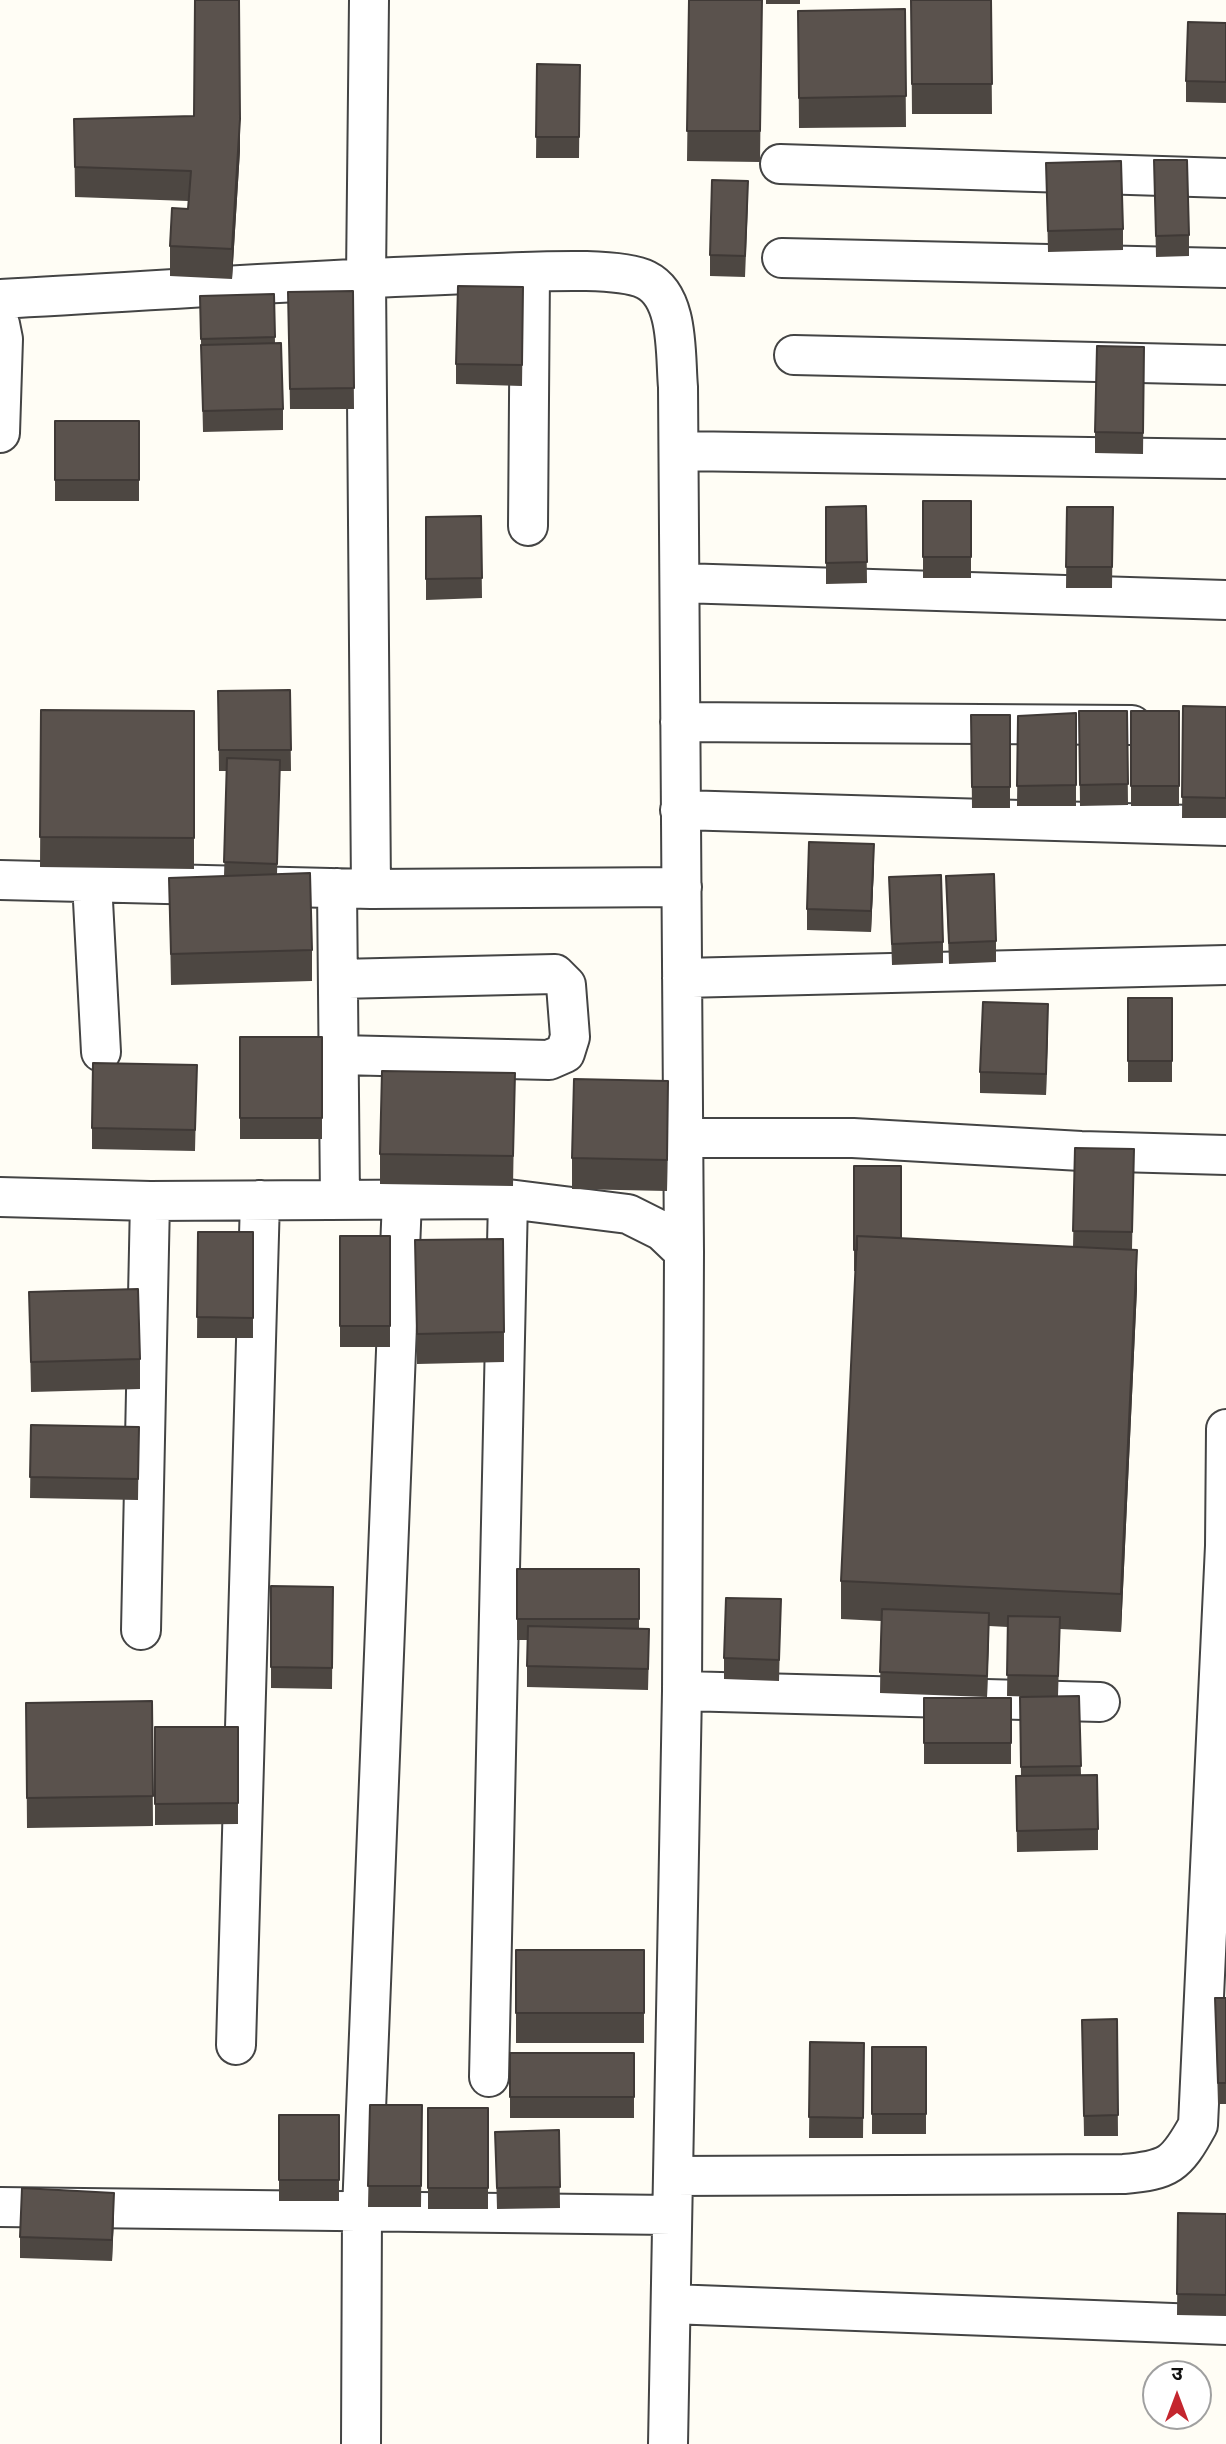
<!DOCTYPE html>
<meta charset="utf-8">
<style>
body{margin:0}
#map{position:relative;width:1226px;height:2444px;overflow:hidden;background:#fffdf5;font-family:Georgia,"Noto Sans Devanagari",serif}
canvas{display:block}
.north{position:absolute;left:1142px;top:2360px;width:70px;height:70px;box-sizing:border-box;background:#fff;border:2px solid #a0a0a0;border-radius:50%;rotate:0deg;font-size:19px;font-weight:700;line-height:28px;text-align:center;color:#111}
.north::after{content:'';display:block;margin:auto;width:24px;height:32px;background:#c4262e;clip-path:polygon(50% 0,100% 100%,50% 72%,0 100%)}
</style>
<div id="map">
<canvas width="1226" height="2444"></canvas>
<div class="north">उ</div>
</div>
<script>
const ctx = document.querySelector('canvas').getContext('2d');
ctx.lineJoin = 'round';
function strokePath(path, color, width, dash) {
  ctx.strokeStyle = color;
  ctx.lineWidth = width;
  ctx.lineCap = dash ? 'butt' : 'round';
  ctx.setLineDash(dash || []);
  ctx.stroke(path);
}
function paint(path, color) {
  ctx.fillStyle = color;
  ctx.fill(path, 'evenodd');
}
const minor = new Path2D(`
 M 369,0 L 366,277 L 371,889
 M 780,164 L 1226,178
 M 782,258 L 1226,268
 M 0,299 C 166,290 332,278 498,273 C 532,272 618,266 646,280 C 680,297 675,355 678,387 L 684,1252
 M 0,324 L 3,339 L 0,433
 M 794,355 L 1226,365
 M 679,451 L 1226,459
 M 528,526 L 530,272
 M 680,583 L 1226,600
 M 680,722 L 1132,725
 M 680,810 L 1226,826
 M 0,880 L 371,889 L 682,887
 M 92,882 L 101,1052
 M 337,888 L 340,1200
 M 682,978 L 1226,965
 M 338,979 L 555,974 L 566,985 L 570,1037 L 565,1053 L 549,1060 L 339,1055
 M 685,1138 L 853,1138 L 1081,1151 L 1226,1155
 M 0,1197 L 150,1201 L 508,1199 L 628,1214 L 662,1231 L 684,1252 L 682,1691 L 668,2444
 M 141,1630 L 150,1201
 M 682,1691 L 1100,1702
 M 236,2045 L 260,1200
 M 489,2077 L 508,1199
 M 673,2176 L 1124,2174 C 1169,2170 1176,2165 1198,2125 L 1225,1546 L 1226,1429
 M 0,2207 L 671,2215
 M 671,2304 L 1226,2325
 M 361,2444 L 362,2211 L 402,1199`);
const wall = new Path2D(`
 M 689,0 L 762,0 L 760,162 L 687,161 Z
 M 766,0 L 800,0 L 800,4 L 766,4 Z
 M 911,0 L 991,0 L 992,114 L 912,114 Z
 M 905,9 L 906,127 L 799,128 L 798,11 Z
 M 1226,23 L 1226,103 L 1186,102 L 1186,81 Z
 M 537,64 L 580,65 L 579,158 L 536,158 Z
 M 74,119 L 240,150 L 232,279 L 170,276 L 170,246 L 188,209 L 188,201 L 75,197 Z
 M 1154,160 L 1189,235 L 1189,256 L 1156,257 Z
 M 1046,163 L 1123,229 L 1123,250 L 1048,252 Z
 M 748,202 L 745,277 L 710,276 L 710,255 Z
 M 353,291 L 354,409 L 290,409 L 288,292 Z
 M 274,294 L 275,343 L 283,409 L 283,430 L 203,432 L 200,296 Z
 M 523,308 L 522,386 L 456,384 L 456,364 Z
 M 1144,368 L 1143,454 L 1095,453 L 1095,432 Z
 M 55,421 L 139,421 L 139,501 L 55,501 Z
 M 923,501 L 971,501 L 971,578 L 923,578 Z
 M 866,506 L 867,583 L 826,584 L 826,507 Z
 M 1067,507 L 1113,507 L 1112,588 L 1066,588 Z
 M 481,516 L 482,598 L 426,600 L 426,517 Z
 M 290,690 L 291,771 L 280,771 L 277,874 L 312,950 L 312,981 L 171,985 L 169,878 L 224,876 L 227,771 L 219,771 L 218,691 Z
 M 1183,706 L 1226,707 L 1226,818 L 1182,818 Z
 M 41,710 L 194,711 L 194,869 L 40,867 Z
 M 1079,711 L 1127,711 L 1128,805 L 1080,806 Z
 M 1131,711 L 1179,711 L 1179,806 L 1131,806 Z
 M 1076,713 L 1076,806 L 1017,806 L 1018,716 Z
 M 971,715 L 1010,715 L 1010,808 L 972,808 Z
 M 874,865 L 871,932 L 807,930 L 807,909 Z
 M 946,876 L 996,941 L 996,962 L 949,964 Z
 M 889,877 L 943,942 L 943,963 L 892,965 Z
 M 1128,998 L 1172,998 L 1172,1082 L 1128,1082 Z
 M 1048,1025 L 1046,1095 L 980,1093 L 980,1072 Z
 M 240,1037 L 322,1037 L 322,1139 L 240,1139 Z
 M 197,1065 L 195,1151 L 92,1149 L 92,1128 Z
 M 515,1073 L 513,1186 L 380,1184 L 380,1154 Z
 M 668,1112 L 667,1191 L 572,1189 L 572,1158 Z
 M 1075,1148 L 1134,1149 L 1132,1249 L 1137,1288 L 1121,1632 L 1060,1629 L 1058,1696 L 1079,1696 L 1081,1775 L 1098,1829 L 1098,1850 L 1017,1852 L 1016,1776 L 1021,1776 L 1020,1697 L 1040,1697 L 1007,1696 L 1008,1627 L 989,1626 L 987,1697 L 880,1693 L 881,1621 L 841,1619 L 841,1581 L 856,1271 L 854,1271 L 854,1166 L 901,1238 L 1073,1247 Z
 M 198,1232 L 253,1232 L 253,1338 L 197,1338 Z
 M 340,1236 L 390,1236 L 390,1347 L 340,1347 Z
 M 415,1240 L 504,1332 L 504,1362 L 417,1364 Z
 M 29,1292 L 140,1359 L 140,1389 L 31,1392 Z
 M 31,1425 L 139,1427 L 138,1500 L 30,1498 Z
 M 517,1569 L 639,1569 L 639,1629 L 649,1650 L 648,1690 L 527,1687 L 527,1640 L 517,1640 Z
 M 271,1586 L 333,1587 L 332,1689 L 271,1688 Z
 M 781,1599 L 779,1681 L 724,1679 L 724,1658 Z
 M 924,1698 L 1011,1698 L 1011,1764 L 924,1764 Z
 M 152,1701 L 153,1826 L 27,1828 L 26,1703 Z
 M 155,1727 L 238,1727 L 238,1824 L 155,1825 Z
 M 516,1950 L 644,1950 L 644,2043 L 516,2043 Z
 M 1215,1998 L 1226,1998 L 1226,2104 L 1218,2104 Z
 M 1117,2019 L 1118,2136 L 1084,2136 L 1082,2020 Z
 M 810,2042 L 864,2043 L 863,2138 L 809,2138 Z
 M 872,2047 L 926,2047 L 926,2134 L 872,2134 Z
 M 510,2053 L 634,2053 L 634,2118 L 510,2118 Z
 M 370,2105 L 422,2105 L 421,2207 L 368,2207 Z
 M 428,2108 L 488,2108 L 488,2209 L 428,2209 Z
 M 279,2115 L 339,2115 L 339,2201 L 279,2201 Z
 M 559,2130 L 560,2208 L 497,2209 L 495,2132 Z
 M 114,2213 L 112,2261 L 20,2258 L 20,2237 Z
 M 1178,2213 L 1226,2214 L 1226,2316 L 1177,2315 Z`);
const shadedWall = new Path2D(`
 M 240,119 L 240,150 L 232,279 L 232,249 Z
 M 874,844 L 874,865 L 871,932 L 871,911 Z
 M 1048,1004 L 1048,1025 L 1046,1095 L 1046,1074 Z
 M 668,1081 L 668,1112 L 667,1191 L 667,1160 Z
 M 1137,1250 L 1137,1288 L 1121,1632 L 1121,1594 Z
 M 989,1613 L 989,1633 L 987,1697 L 987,1676 Z
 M 114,2193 L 114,2213 L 112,2261 L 112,2240 Z`);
const building = new Path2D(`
 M 195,0 L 239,0 L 240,119 L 232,249 L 170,246 L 172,208 L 188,209 L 191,171 L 75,167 L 74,119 L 194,116 Z
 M 689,0 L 762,0 L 760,131 L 687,131 Z
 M 911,0 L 991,0 L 992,84 L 912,84 Z
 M 905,9 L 906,96 L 799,98 L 798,11 Z
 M 1188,22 L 1226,23 L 1226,82 L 1186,81 Z
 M 537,64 L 580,65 L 579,137 L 536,137 Z
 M 1154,160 L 1187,160 L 1189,235 L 1156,236 Z
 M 1121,161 L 1123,229 L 1048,231 L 1046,163 Z
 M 712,180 L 748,181 L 745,256 L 710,255 Z
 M 458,286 L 523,287 L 522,365 L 456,364 Z
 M 353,291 L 354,388 L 290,389 L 288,292 Z
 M 274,294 L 275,337 L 201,339 L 200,296 Z
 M 281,343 L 283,409 L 203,411 L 201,345 Z
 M 1097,346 L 1144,347 L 1143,433 L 1095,432 Z
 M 55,421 L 139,421 L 139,480 L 55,480 Z
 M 923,501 L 971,501 L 971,557 L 923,557 Z
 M 866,506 L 867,562 L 826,563 L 826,507 Z
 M 1067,507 L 1113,507 L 1112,567 L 1066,567 Z
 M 481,516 L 482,578 L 426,579 L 426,517 Z
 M 290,690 L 291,750 L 219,750 L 218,691 Z
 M 1183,706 L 1226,707 L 1226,798 L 1182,797 Z
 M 41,710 L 194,711 L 194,838 L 40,837 Z
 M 1079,711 L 1127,711 L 1128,784 L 1080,785 Z
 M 1131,711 L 1179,711 L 1179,786 L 1131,786 Z
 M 1076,713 L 1076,785 L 1017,786 L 1018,716 Z
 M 971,715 L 1010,715 L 1010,787 L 972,787 Z
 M 227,758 L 280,760 L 277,864 L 224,862 Z
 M 809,842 L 874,844 L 871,911 L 807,909 Z
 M 310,873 L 312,950 L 171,954 L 169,878 Z
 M 994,874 L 996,941 L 949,943 L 946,876 Z
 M 941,875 L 943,942 L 892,944 L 889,877 Z
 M 1128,998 L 1172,998 L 1172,1061 L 1128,1061 Z
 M 983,1002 L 1048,1004 L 1046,1074 L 980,1072 Z
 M 240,1037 L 322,1037 L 322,1118 L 240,1118 Z
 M 93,1063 L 197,1065 L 195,1130 L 92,1128 Z
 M 382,1071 L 515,1073 L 513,1156 L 380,1154 Z
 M 574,1079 L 668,1081 L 667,1160 L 572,1158 Z
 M 1075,1148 L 1134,1149 L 1132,1232 L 1073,1231 Z
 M 854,1166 L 901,1166 L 901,1238 L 857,1236 L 857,1250 L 854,1250 Z
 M 198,1232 L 253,1232 L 253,1318 L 197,1317 Z
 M 340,1236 L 390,1236 L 390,1326 L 340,1326 Z
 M 857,1236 L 1137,1250 L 1121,1594 L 841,1581 Z
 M 503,1239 L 504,1332 L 417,1334 L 415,1240 Z
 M 138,1289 L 140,1359 L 31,1362 L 29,1292 Z
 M 31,1425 L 139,1427 L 138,1479 L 30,1477 Z
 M 517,1569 L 639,1569 L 639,1619 L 517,1619 Z
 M 271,1586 L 333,1587 L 332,1668 L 271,1667 Z
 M 726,1598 L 781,1599 L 779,1660 L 724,1658 Z
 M 882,1609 L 989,1613 L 987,1676 L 880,1672 Z
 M 1008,1616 L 1060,1617 L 1058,1676 L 1007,1675 Z
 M 528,1626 L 649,1629 L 648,1669 L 527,1666 Z
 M 1079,1696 L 1081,1766 L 1021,1767 L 1020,1697 Z
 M 924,1698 L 1011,1698 L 1011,1743 L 924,1743 Z
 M 152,1701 L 153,1796 L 27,1798 L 26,1703 Z
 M 155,1727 L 238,1727 L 238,1803 L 155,1804 Z
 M 1097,1775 L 1098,1829 L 1017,1831 L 1016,1776 Z
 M 516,1950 L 644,1950 L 644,2013 L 516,2013 Z
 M 1215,1998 L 1226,1998 L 1226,2083 L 1218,2083 Z
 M 1117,2019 L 1118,2115 L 1084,2116 L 1082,2020 Z
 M 810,2042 L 864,2043 L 863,2118 L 809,2117 Z
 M 872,2047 L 926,2047 L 926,2114 L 872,2114 Z
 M 510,2053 L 634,2053 L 634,2097 L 510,2097 Z
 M 370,2105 L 422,2105 L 421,2186 L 368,2186 Z
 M 428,2108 L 488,2108 L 488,2188 L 428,2188 Z
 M 279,2115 L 339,2115 L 339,2180 L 279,2180 Z
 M 559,2130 L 560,2187 L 497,2188 L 495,2132 Z
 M 22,2188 L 114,2193 L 112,2240 L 20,2237 Z
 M 1178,2213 L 1226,2214 L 1226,2295 L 1177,2294 Z`);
strokePath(minor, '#444', 42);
strokePath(minor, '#fff', 38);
paint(wall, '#4d4742');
paint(shadedWall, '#3f3936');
paint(building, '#5a524d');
strokePath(building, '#3f3936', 2);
</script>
